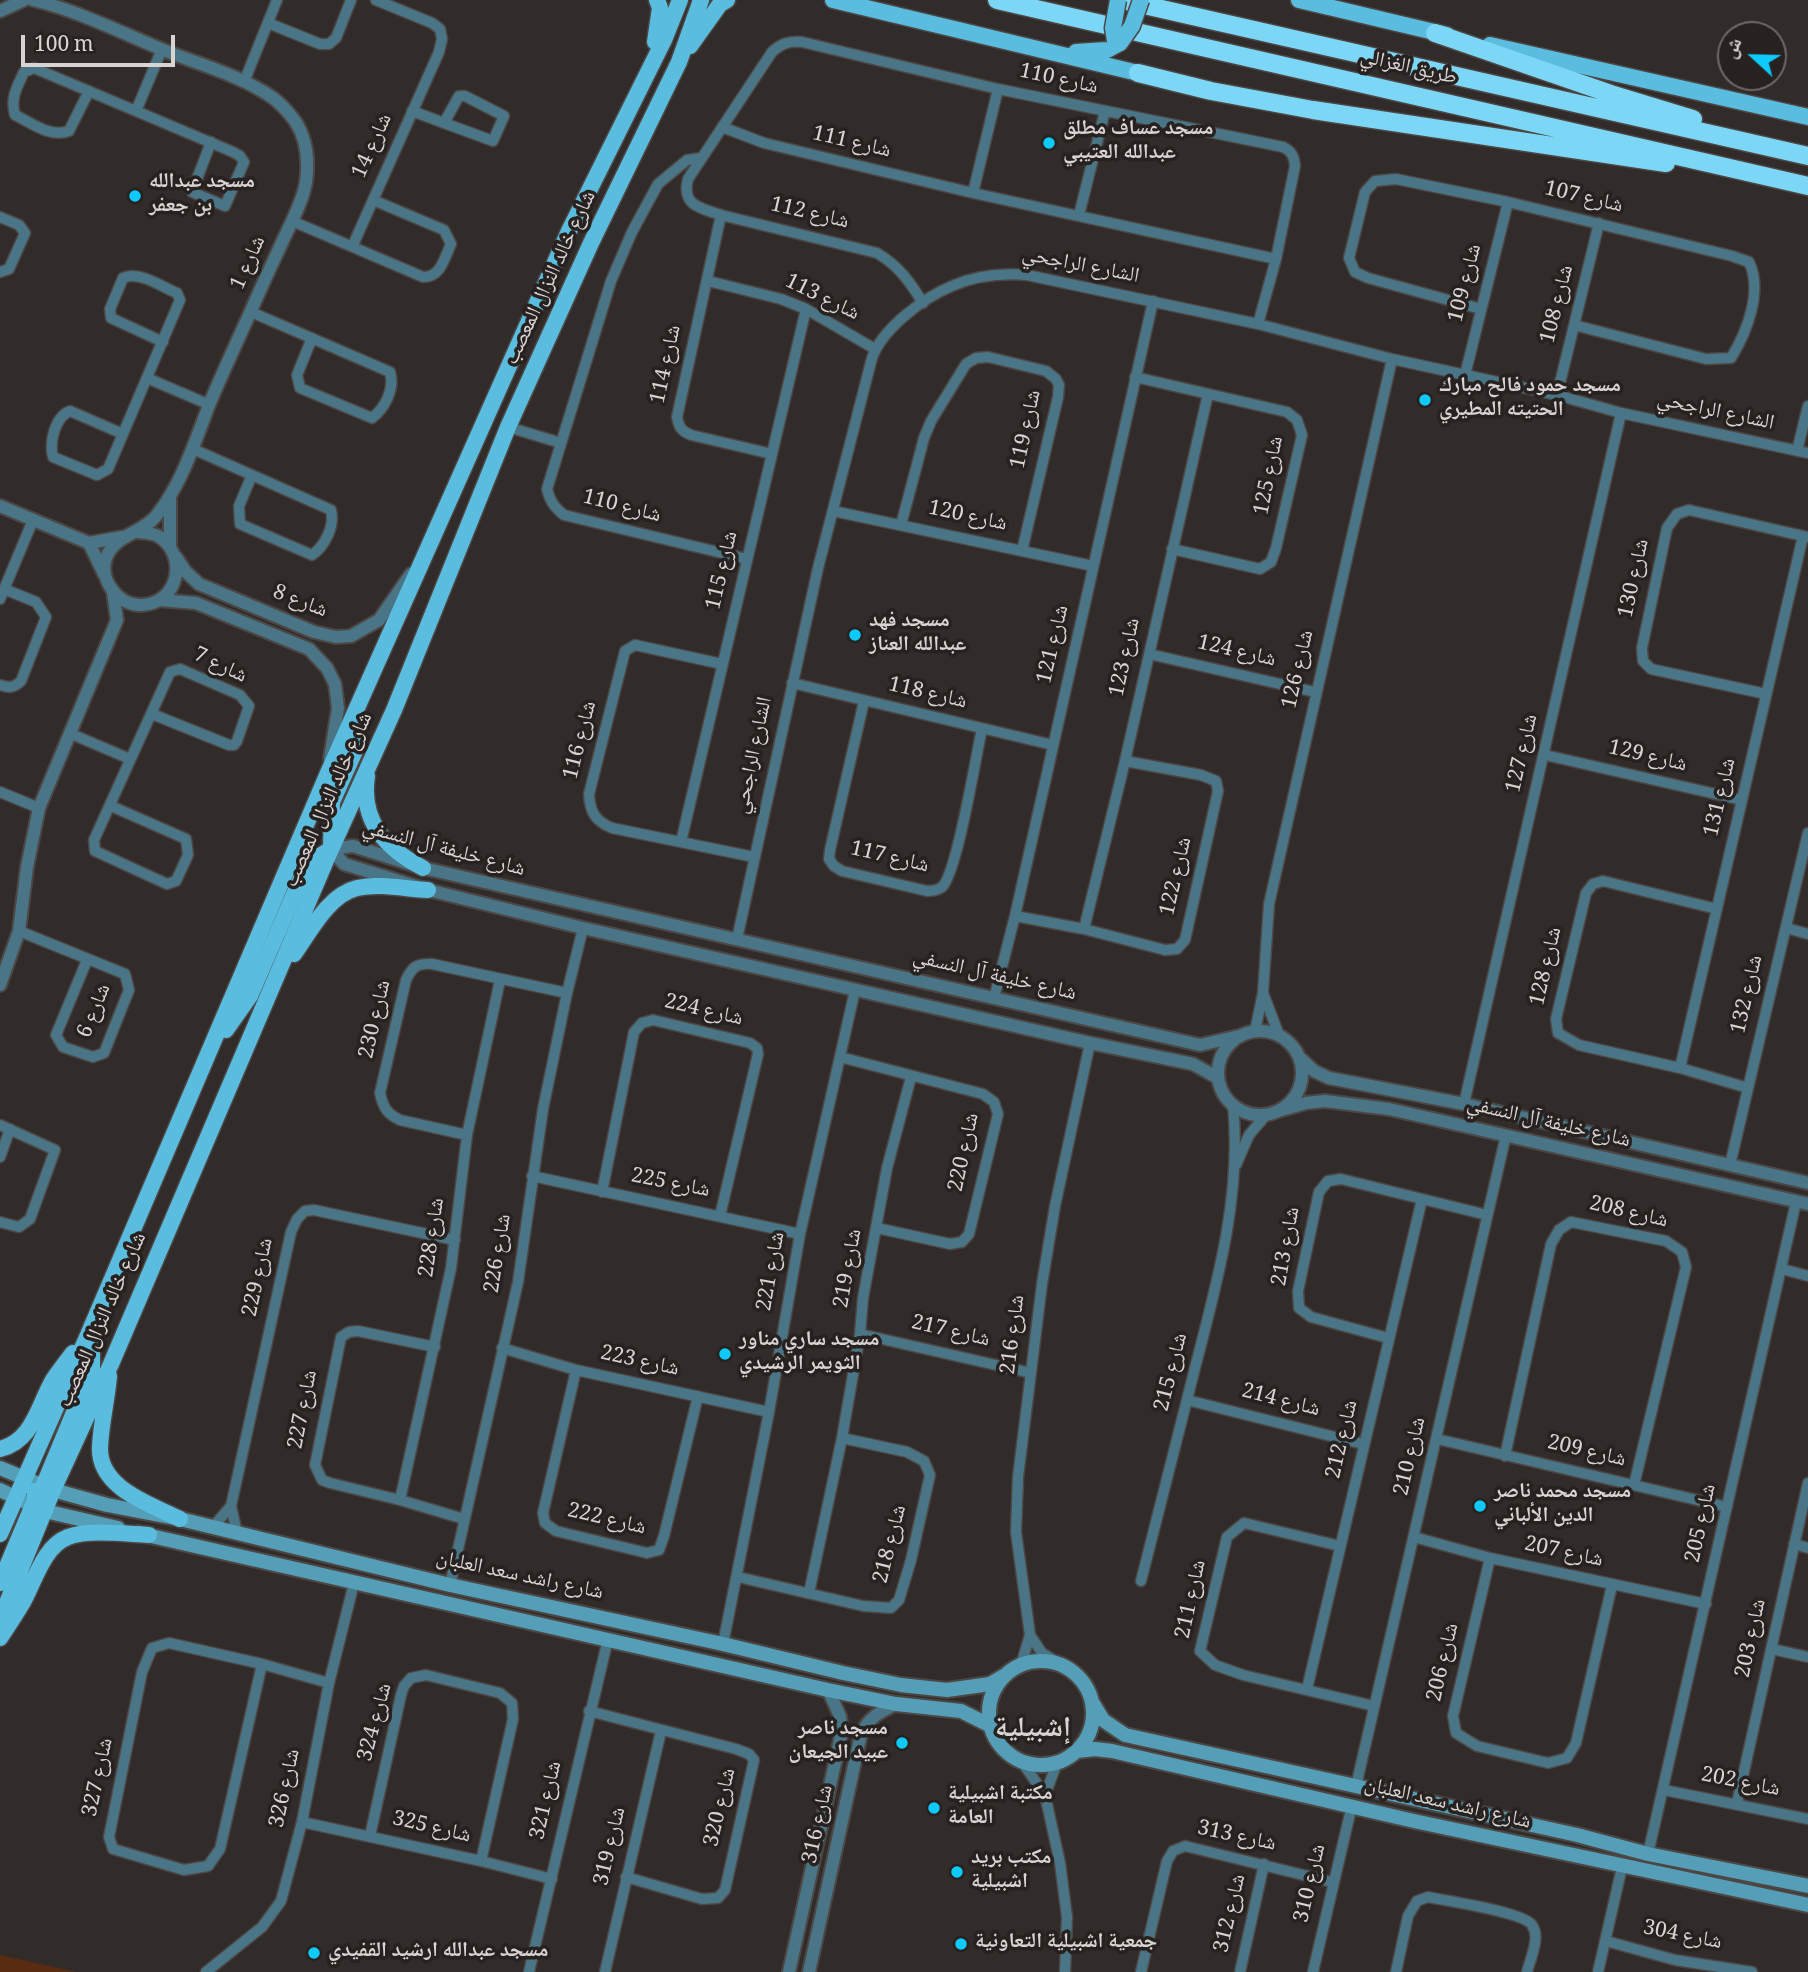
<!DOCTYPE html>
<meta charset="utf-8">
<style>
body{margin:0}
#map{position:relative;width:1808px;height:1972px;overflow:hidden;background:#312b29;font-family:Georgia,"Noto Naskh Arabic",serif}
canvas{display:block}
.north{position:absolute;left:1717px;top:21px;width:70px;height:70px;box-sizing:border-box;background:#27221f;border:2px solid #6d6967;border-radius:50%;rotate:292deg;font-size:19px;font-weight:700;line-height:28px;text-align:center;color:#d7d4d2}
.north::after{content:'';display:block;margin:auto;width:24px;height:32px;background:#0dcafa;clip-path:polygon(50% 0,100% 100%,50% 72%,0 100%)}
.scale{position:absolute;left:21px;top:35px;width:154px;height:32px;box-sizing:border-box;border:4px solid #d7d4d2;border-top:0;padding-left:9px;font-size:21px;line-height:24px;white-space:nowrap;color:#d7d4d2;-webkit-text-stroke:5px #27221f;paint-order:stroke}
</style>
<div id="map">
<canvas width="1808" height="1972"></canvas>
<div class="north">ش</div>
<div class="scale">100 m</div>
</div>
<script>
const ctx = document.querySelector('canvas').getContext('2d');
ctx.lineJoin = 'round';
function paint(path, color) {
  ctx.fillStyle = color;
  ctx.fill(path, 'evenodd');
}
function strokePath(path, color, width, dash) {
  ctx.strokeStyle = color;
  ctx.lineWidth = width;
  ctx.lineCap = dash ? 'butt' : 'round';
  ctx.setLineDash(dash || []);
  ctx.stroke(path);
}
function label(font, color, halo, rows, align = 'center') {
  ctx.font = font + ' Georgia,"Noto Naskh Arabic",serif';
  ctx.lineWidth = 7;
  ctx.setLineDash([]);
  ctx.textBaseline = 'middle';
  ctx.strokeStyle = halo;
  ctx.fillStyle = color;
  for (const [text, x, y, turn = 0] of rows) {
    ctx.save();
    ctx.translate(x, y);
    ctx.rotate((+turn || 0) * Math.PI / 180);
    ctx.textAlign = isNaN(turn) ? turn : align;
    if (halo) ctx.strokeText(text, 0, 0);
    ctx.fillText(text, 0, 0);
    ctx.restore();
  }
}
const green = new Path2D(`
 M 0,1955 L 77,1972 L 0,1972 Z`);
const minor = new Path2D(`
 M 268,23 L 320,44 L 329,44 L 336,38 L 351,0
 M 244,82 L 277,0
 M 89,91 L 69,131 C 50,138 32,123 15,115 C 10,98 17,87 24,72 L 34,68 L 233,152 L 240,156 L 244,162 L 225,206 L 192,192 L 211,142
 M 459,96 L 465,96 L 504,116 L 493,141 L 444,123 Z
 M 136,111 L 162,49
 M 412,111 L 444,123
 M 722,127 L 764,143 L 973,193 L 1276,259
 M 701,158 L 687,160 L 658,184 L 632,232 L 611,281 L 547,489 C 550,501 554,507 564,515 L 747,559
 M 973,193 L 998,89
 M 721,215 L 677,417 C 679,427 681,431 691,435 L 772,454
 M 1079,215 L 1105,111
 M 0,217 L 19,225 L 25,233 L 9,269 L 0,272
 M 292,221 L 423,277 C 441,277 444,259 451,244 L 444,230 L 373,200
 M 353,245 L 439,52 L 442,39 L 440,29 L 432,23 L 376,0
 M 708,281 L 781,299 L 806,309 L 875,349
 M 923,303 C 910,282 899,266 877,253 L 721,215 C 701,208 681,206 688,179 L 772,52 C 782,43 789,41 802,42 L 998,89 L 1283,147 C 1292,151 1294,157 1295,166 L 1276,259 L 1258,324
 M 1481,309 L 1368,278 L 1355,272 L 1349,258 L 1365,192 L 1375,181 L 1396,179 L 1508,202 L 1732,256 L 1749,262 C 1763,291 1747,332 1731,358 L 1706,359 L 1574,325
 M 251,312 L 390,372 C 395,389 385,408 372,418 L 300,388 L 297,375 L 312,338
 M 1465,375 L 1508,202
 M 1135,377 L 1287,412 L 1297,420 L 1302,435 L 1276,548 L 1271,562 L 1260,569 L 1172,549
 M 147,378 L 210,405
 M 1557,395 L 1599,223
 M 508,427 L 561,443
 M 123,434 L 70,411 C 55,417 49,442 53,457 L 97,475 L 108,469 L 180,300 L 177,293 C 162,287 138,270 123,278 L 110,309 L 111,318 L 163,342
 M 193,449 L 331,510 C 335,526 325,546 312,555 L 240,524 L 239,506 L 252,475
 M 1797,451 L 1808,406
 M 833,511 L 1093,566
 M 901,525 L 924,438 L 931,421 L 966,364 L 976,358 L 988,357 L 1046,371 L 1056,379 L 1059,385 L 1058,397 L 1022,551
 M 0,599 L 33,520
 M 1149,654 L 1315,692
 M 722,664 L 635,645 L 625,651 L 589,794 C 590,812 595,821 612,828 L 754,857
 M 792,683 L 1053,745
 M 0,685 C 9,688 14,688 21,681 L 46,617 L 36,602 L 4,589
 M 1766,694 L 1651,669 L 1643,661 L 1642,648 L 1667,528 L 1677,514 L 1689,510 L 1807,537
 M 864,701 L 830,850 L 829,859 L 834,866 L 842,871 L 927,891 C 932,891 938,890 942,887 C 957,874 976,755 982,729
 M 69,733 L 130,759
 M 1545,755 L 1742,800
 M 0,792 L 39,808
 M 111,806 L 186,839 L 188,855 L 176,881 L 167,884 L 95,851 L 94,840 L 170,672 L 180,669 L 240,695 L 249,706 L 237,741 L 234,745 L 229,745 L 152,714
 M 681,842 L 806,309
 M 1717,909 L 1603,881 L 1593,884 L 1586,893 L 1556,1019 L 1558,1033 L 1579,1045 L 1680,1068 L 1748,1088
 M 1015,916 L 1084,929 L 1165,950 L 1177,949 L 1185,940 L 1218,791 L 1216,781 L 1201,775 L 1125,761
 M 1786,928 L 1808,934
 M 1084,929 L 1125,761 L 1208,394
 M 19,931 L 125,974 L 129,990 L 104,1053 L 93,1057 L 63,1047 L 56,1035 L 87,960
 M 737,939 L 818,568 L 872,358 C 882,329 923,298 952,286 C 975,276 1002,273 1027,275 L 1258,324 L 1392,359 L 1557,395 L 1621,413 L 1808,453
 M 1263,993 L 1279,1035
 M 994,998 L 1015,916 L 1153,301
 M 1255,1031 L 1263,993 L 1269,904 L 1392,359
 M 840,1057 L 983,1094 L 994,1102 L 998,1114 L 969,1234 L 962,1242 L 950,1244 L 877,1228
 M 1680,1068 L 1803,536
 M 1464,1104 L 1621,413
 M 0,1125 L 55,1150 L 30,1219 L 19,1227 L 0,1222
 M 467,1135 L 400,1120 C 387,1114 383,1107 380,1093 L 406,980 C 412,967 417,963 432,964 L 567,993
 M 0,1157 L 10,1129
 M 1236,1165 L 1249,1135 L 1266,1115
 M 1730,1165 L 1808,833
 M 532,1176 L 800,1234
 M 602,1192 L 634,1032 L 642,1023 L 653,1020 L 750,1043 L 757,1048 L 758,1054 L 720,1216
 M 1782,1269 L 1808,1276
 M 860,1334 L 1031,1373
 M 1388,1338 L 1311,1317 L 1299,1308 L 1298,1291 L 1319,1192 L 1328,1181 L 1341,1179 L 1487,1215
 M 435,1347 L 358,1331 L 349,1332 L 341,1337 L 315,1465 L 322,1480 L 330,1483 L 400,1500 L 464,1519
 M 502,1348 L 576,1370 L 769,1412
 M 576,1370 L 543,1513 L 545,1523 L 556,1531 L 647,1553 L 659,1550 L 664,1536 L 698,1396
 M 1187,1400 L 1363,1444
 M 1437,1439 L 1727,1507
 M 1505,1456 L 1551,1244 L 1559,1230 L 1571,1222 L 1666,1241 L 1682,1252 L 1686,1267 L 1634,1485
 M 400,1500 L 451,1268 L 467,1135 L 500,980
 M 212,1528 L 231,1506
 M 237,1533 L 231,1506 L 291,1232 L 297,1219 L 305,1211 L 314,1210 L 455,1240
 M 1414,1537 L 1490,1558 L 1706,1604
 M 1794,1544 L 1808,1548
 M 1340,1546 L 1244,1523 L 1227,1537 L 1200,1651 L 1215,1665 L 1243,1675 L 1374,1706
 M 1490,1558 L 1453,1716 L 1456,1733 L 1477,1746 L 1548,1763 L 1567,1758 L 1576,1743 L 1612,1585
 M 738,1577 L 863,1606 L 891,1608 L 899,1600 L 911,1560 L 930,1475 L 924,1461 L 907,1452 L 842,1438
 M 1141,1581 C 1159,1510 1177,1439 1195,1368 C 1217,1283 1242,1195 1233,1105
 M 450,1585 L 518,1282 L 543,1109 L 567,993 L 583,928
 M 809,1593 L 842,1438 L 860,1334 L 863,1298 L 887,1168 L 911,1077
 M 1030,1635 L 1042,1653 L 1062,1665
 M 723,1644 L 769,1412 L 800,1234 L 855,990
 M 1772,1649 L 1808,1657
 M 262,1664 L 220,1849 L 208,1866 L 184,1870 L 113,1849 L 109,1837 L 142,1672 L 152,1648 L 169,1643 L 262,1664 L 329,1683
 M 1021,1665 L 1030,1635 L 1016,1532 L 1018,1477 L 1042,1284 L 1055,1206 L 1090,1043
 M 1307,1689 L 1422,1199
 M 589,1711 L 736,1749 L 749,1754 L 754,1760 L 725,1890 L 718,1898 L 702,1899 L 626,1877
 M 1022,1762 L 1045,1795 L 1060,1863 L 1067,1917 L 1065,1972
 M 1356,1786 L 1506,1135
 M 1664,1790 L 1808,1819
 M 1045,1795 L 1057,1763
 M 1737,1803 L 1808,1483
 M 302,1822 L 481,1861 L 552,1879
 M 370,1836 L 401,1695 L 404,1686 L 411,1678 L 426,1675 L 500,1693 L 512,1703 L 513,1719 L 481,1861
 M 1648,1854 L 1796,1202
 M 1606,1941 L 1675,1960 L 1752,1972
 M 206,1972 L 262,1927 L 281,1901 L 302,1822 L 329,1683 L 354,1583
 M 529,1972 L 608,1639
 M 605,1972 L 661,1731
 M 1141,1972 L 1167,1861 L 1173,1851 L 1185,1846 L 1332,1882
 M 1240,1972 L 1264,1864
 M 1313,1972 L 1352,1805
 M 1396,1972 L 1408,1916 L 1417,1901 L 1428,1897 C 1447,1901 1523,1912 1532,1925 C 1541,1937 1530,1959 1527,1972
 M 1598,1972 L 1622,1867`);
const tertiary = new Path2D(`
 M 33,0 C 79,11 122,33 166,51 C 201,65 242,76 273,98 C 280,103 289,113 295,121 C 307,139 309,160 306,182 C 303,200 293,219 285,236 C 273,262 261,287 250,313 C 236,344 222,374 209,405 C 195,442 182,483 157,515 C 142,534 115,534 106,558 C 99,580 118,606 142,605 C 180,603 188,554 158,536 C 152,533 144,533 137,532
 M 0,11 L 24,0
 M 170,498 L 170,546
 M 0,506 L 89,543 L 122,537
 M 89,543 L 104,574
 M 176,557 L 186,572 L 199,584 L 314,632 L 336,637 L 351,636 L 379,620 L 411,574
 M 159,600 L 196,603 L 309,649 L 327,668 L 335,684 L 338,708 L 330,759
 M 0,985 L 19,931 L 27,867 L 39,808 L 117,620 L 113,592
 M1218 1073a42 42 0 1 1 84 0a42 42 0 1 1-84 0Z
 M 1301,1059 L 1314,1071 L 1329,1078 L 1464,1104 L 1808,1183
 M 1218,1078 L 1193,1064 L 1090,1043 L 583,928 L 428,890 L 344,864 L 331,849 L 353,846 L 423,868 L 1200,1045 L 1239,1036
 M 1278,1111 L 1306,1103 L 1325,1101 L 1389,1109 L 1808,1204
 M 789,1972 L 842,1731 L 840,1716 L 828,1690
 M 809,1972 L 861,1734 C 869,1717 880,1712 896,1704`);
const secondary = new Path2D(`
 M 0,1468 L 53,1490 L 107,1505 L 180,1519 L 450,1585 L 723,1644 L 843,1673 L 901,1685 L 947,1690 L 990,1684 L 1007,1674
 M 0,1490 L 45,1511 L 118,1528
 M 138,1533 L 828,1690 L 896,1704 L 961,1711 L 991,1726
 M989 1713a52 52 0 1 1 104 0a52 52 0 1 1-104 0Z
 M 1092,1702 L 1103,1720 L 1125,1735 L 1577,1835 L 1648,1854 L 1808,1886
 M 1077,1751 L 1095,1749 L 1112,1751 L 1414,1821 L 1808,1905`);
const primary = new Path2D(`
 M 833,0 L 1138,73
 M 1299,0 L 1447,35
 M 655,42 L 660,8 L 657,0
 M 1490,45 L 1808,117
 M 690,46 L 720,4 L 727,0
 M 1076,52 L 1107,50 L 1120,43
 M 367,776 C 360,821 386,849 423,868
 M 294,954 C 310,932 328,895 357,888 C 380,883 406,889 428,890
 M 226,1030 L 250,996 L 305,869 L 318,857 L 331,849 L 332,802 L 355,751 L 360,719
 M 109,1376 C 107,1400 101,1423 100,1447 C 98,1488 150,1504 180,1519
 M 0,1449 C 33,1441 38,1406 53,1380 C 59,1371 66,1362 73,1353
 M 45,1511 L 40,1503 L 40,1494 L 92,1369 L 92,1351 L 88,1336
 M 0,1534 L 88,1335 L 328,773 L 569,231 L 664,40 L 680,0
 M 0,1583 L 35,1500 L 35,1491
 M 0,1620 L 53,1490 L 111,1364 L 327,858 L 394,710 L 508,427 L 591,243 L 679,62 L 701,0
 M 0,1638 C 8,1626 16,1614 23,1602 C 35,1580 44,1546 68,1537 C 89,1529 126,1534 149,1535`);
const motorway = new Path2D(`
 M 997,0 L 1808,186
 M 1122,0 L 1808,156
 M 1435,33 L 1611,94 L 1693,119
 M 1138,73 L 1211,91 L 1313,110 L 1666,163`);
const primaryBridge = new Path2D(`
 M 1115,41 L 1113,28 L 1118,0
 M 1120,43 L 1132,26 L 1141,0`);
const markers = [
 [1049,143,7,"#0dcafa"],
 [135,196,7,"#0dcafa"],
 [1425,400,7,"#0dcafa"],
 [855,635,7,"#0dcafa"],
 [725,1354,7,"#0dcafa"],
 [1480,1506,7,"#0dcafa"],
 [902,1743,7,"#0dcafa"],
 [934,1808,7,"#0dcafa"],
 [957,1872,7,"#0dcafa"],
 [961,1944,7,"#0dcafa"],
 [314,1953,7,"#0dcafa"]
];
const streetNames = [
 ["طريق الغزالي",1408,70,13],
 ["شارع 110",1058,82,12],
 ["شارع 111",851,145,13],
 ["شارع 14",375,147,-66],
 ["شارع 107",1583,200,13],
 ["شارع 112",809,216,13],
 ["شارع 1",251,264,-66],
 ["الشارع الراجحي",1080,268,11],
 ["شارع خالد النزال المعصب",553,279,-65],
 ["شارع 109",1468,284,-76],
 ["شارع 113",821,300,26],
 ["شارع 108",1560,305,-76],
 ["114 شارع",669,365,-78],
 ["الشارع الراجحي",1715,414,12],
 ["شارع 119",1029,430,-78],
 ["شارع 125",1272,476,-79],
 ["شارع 110",621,509,14],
 ["شارع 120",967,519,12],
 ["شارع 115",725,571,-77],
 ["شارع 130",1637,579,-78],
 ["شارع 8",299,604,21],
 ["شارع 121",1056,645,-77],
 ["شارع 124",1236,654,13],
 ["شارع 123",1128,658,-78],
 ["شارع 7",219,668,25],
 ["شارع 126",1301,670,-77],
 ["شارع 118",927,696,13],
 ["شارع 116",583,741,-76],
 ["شارع 127",1525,754,-77],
 ["الشارع الراجحي",756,756,-78],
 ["شارع 129",1647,759,13],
 ["شارع 131",1723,798,-77],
 ["شارع خالد النزال المعصب",331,801,-66],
 ["شارع خليفة آل النسفي",443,851,15],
 ["شارع 117",889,860,13],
 ["شارع 122",1179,877,-77],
 ["شارع 128",1549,967,-77],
 ["شارع خليفة آل النسفي",994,978,13],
 ["شارع 132",1750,995,-77],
 ["شارع 6",97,1012,-68],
 ["شارع 224",703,1013,13],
 ["شارع 230",378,1020,-77],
 ["شارع خليفة آل النسفي",1548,1125,13],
 ["شارع 220",967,1153,-78],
 ["شارع 225",670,1186,11],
 ["شارع 208",1628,1215,13],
 ["شارع 228",435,1238,-82],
 ["شارع 213",1289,1247,-80],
 ["شارع 226",501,1254,-81],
 ["شارع 219",851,1269,-80],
 ["شارع 221",774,1272,-80],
 ["شارع 229",261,1278,-78],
 ["شارع خالد النزال المعصب",105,1321,-66],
 ["شارع 217",950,1334,13],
 ["شارع 216",1016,1335,-83],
 ["شارع 223",639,1364,12],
 ["شارع 215",1174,1373,-76],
 ["شارع 214",1280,1403,14],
 ["شارع 227",306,1410,-79],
 ["شارع 212",1345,1440,-77],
 ["شارع 209",1586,1454,13],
 ["شارع 210",1413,1457,-77],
 ["شارع 222",606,1522,13],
 ["شارع 205",1704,1524,-78],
 ["شارع 218",893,1545,-76],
 ["شارع 207",1563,1555,12],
 ["شارع راشد سعد العلبان",519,1578,12],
 ["شارع 211",1194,1600,-78],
 ["شارع 203",1754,1639,-78],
 ["شارع 206",1446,1663,-77],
 ["شارع 324",378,1723,-75],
 ["شارع 327",101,1778,-78],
 ["شارع 202",1740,1785,11],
 ["شارع 326",288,1789,-78],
 ["شارع 321",549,1801,-77],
 ["شارع راشد سعد العلبان",1447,1806,13],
 ["شارع 320",723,1808,-77],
 ["شارع 316",821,1825,-78],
 ["شارع 325",431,1830,13],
 ["شارع 313",1236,1839,12],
 ["شارع 319",613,1847,-77],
 ["شارع 310",1313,1884,-77],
 ["شارع 312",1233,1914,-77],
 ["شارع 304",1682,1938,11]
];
const poiNames = [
 ["مسجد عساف مطلق",1063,131],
 ["عبدالله العتيبي",1063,155],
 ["مسجد عبدالله",149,184],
 ["بن جعفر",149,208],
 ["مسجد حمود فالح مبارك",1439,388],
 ["الحتيته المطيري",1439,412],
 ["مسجد فهد",869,623],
 ["عبدالله العناز",869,647],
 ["مسجد ساري مناور",739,1342],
 ["الثويمر الرشيدي",739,1366],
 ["مسجد محمد ناصر",1494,1494],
 ["الدين الألباني",1494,1518],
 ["مسجد ناصر",888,1731,"right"],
 ["عبيد الجيعان",888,1755,"right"],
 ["مكتبة اشبيلية",948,1796],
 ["العامة",948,1820],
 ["مكتب بريد",971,1860],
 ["اشبيلية",971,1884],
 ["جمعية اشبيلية التعاونية",975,1944],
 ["مسجد عبدالله ارشيد القفيدي",328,1953]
];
const districtNames = [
 ["إشبيلية",1033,1732]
];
paint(green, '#592b11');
strokePath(minor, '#4c4644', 13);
strokePath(tertiary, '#4c4644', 16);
strokePath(secondary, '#4c4644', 18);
strokePath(primary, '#4c4644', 19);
strokePath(motorway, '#4c4644', 21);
strokePath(minor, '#497586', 10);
strokePath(tertiary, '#497586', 12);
strokePath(secondary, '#549eb8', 14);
strokePath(primary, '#5abddf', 16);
strokePath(motorway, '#7cd7f7', 18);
strokePath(primaryBridge, '#4c4644', 19, []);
strokePath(primaryBridge, '#5abddf', 16);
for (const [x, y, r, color] of markers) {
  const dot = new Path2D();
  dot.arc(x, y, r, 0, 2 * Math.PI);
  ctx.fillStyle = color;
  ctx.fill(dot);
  strokePath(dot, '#27221f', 2.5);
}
label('21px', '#d7d4d2', '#27221f', streetNames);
label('bold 21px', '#d7d4d2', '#27221f', poiNames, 'left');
label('bold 28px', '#d7d4d2', '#27221f', districtNames);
</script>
